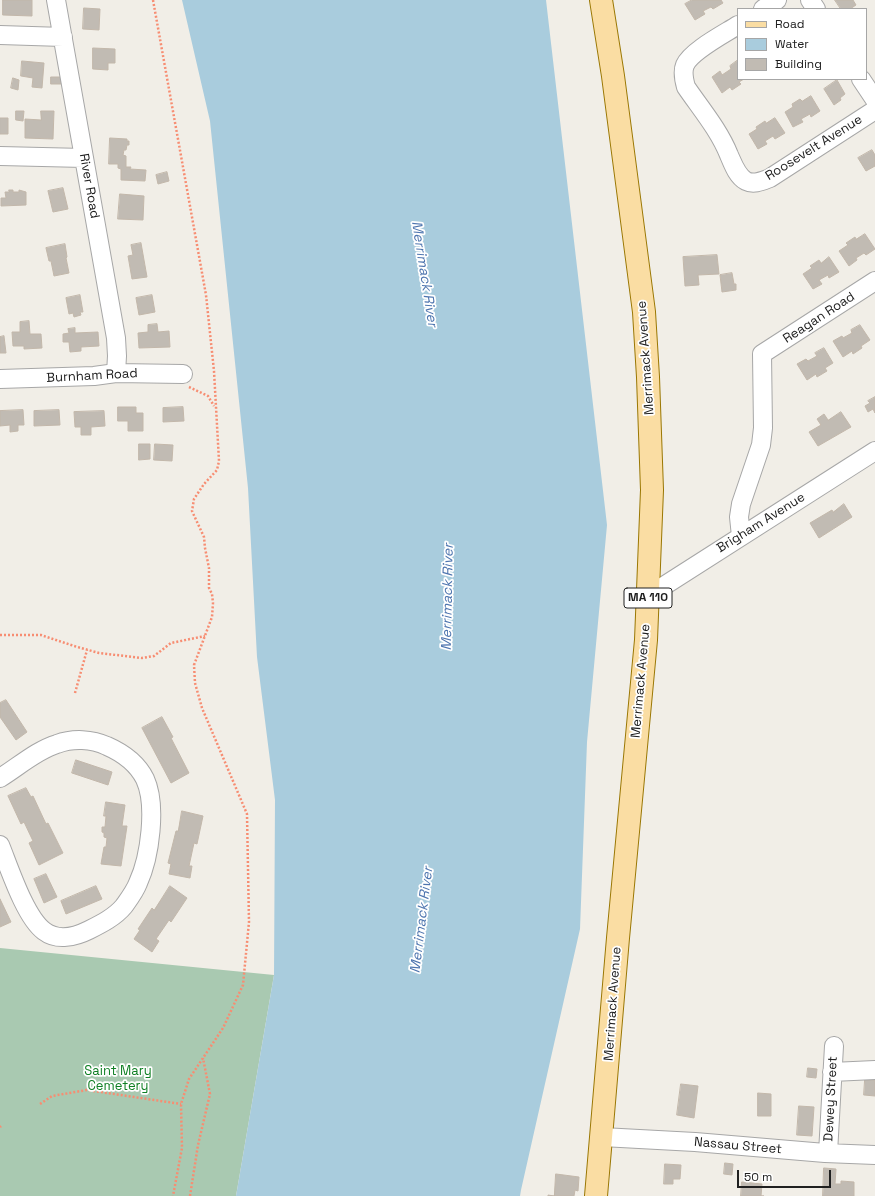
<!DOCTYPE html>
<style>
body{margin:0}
#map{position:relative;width:875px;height:1196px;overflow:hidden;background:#f1eee7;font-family:"Space Grotesk",sans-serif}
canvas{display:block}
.legend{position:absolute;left:737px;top:8px;width:130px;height:72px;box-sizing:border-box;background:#fff;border:1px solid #a6a6a6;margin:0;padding:5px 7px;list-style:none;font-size:12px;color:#202020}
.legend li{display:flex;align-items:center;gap:8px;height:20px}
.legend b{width:20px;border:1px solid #a6a6a6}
.scale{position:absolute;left:737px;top:1170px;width:94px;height:18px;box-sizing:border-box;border:2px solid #202020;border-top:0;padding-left:5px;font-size:12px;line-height:14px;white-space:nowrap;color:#202020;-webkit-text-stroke:3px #fff;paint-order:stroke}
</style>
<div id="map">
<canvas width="875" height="1196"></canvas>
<ul class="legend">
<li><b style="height:5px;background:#fadda3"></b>Road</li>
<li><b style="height:11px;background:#a9ccdd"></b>Water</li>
<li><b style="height:11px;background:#c1bbb3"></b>Building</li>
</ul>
<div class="scale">50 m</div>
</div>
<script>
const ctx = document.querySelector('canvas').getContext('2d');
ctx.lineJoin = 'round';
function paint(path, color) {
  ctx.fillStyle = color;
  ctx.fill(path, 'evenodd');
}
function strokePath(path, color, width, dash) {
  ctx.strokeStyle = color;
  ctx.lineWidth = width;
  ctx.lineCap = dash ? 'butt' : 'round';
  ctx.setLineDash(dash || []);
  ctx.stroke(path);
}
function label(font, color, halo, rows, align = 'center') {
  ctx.font = font + ' "Space Grotesk",sans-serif';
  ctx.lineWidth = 3.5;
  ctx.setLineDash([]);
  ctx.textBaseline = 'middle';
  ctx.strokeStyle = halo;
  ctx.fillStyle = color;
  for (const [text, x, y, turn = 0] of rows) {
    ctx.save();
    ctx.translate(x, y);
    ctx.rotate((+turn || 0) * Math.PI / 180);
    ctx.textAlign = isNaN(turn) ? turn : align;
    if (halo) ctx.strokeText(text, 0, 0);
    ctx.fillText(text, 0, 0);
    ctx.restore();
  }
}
const cemetery = new Path2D(`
 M 0,948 L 274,975 L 236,1196 L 0,1196 Z`);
const water = new Path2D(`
 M 182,0 L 546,0 L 607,525 L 587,742 L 580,929 L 521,1190 L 520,1196 L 236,1196 L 274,975 L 275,800 L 257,657 L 248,488 L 210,121 Z`);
const building = new Path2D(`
 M 3,0 L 32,0 L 32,16 L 3,15 Z
 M 692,0 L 721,0 L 723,3 L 713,9 L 711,7 L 703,11 L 705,14 L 695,20 L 685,4 Z
 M 835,0 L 853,0 L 856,5 L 850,9 L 841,9 Z
 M 84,8 L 100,9 L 99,30 L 83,29 Z
 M 93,48 L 115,49 L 115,63 L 108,63 L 108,70 L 93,69 Z
 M 738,60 L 738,79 L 744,79 L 739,82 L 741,84 L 732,90 L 730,87 L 722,93 L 712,77 L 720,71 L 722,75 L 731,69 L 730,66 Z
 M 22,61 L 44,63 L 42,88 L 32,87 L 33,78 L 21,76 Z
 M 51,77 L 61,77 L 61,84 L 51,84 Z
 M 13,78 L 19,80 L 18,90 L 11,88 Z
 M 837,80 L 845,94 L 840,98 L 841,100 L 834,105 L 824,89 Z
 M 811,96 L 820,111 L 811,117 L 810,114 L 801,119 L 803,122 L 793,127 L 785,112 L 793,107 L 792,104 L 800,99 L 802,101 Z
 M 16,111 L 24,111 L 23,121 L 16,120 Z
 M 41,111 L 54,111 L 53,139 L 25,138 L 25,119 L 41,120 Z
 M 0,118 L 8,118 L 8,134 L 0,134 Z
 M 775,118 L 785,133 L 775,139 L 773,136 L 765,141 L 767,144 L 758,149 L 749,134 L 757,129 L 756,127 L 765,121 L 766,123 Z
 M 110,138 L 127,139 L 127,141 L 129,141 L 129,145 L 127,145 L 126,150 L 124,150 L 123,155 L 126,156 L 126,167 L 131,167 L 130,169 L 146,170 L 145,181 L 121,180 L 121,169 L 118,168 L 118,164 L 109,164 Z
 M 872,150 L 875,155 L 875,166 L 866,171 L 858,158 Z
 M 167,172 L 169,181 L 158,184 L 156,175 Z
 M 63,188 L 68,209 L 53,212 L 48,191 Z
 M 9,190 L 13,190 L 13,192 L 19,192 L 19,190 L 26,192 L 26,205 L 1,206 L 1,198 L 6,198 L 5,192 L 9,192 Z
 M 120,194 L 144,196 L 143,220 L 118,219 Z
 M 865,234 L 875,249 L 866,255 L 864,253 L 856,258 L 857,260 L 849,266 L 839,251 L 848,245 L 846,243 L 855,237 L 856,239 Z
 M 141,243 L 147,277 L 132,279 L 128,256 L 133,255 L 131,245 Z
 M 65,244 L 67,257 L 66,258 L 69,273 L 54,276 L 51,261 L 49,261 L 46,248 Z
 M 717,255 L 719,274 L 698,275 L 699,285 L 685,286 L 683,257 Z
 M 829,257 L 839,272 L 829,278 L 828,275 L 819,280 L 822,284 L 813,289 L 803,274 L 812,268 L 810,266 L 819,260 L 821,263 Z
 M 732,273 L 734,284 L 736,284 L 736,290 L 722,292 L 720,275 Z
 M 80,295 L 83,312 L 80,312 L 81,315 L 74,317 L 73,313 L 69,314 L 66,298 Z
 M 152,295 L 155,312 L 139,315 L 136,298 Z
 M 29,321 L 30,334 L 41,334 L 42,348 L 24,349 L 24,346 L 13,346 L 12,332 L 20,332 L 20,322 Z
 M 157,324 L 158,332 L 169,331 L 170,347 L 139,348 L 138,333 L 148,332 L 148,325 Z
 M 860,325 L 870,340 L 861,346 L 862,348 L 853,354 L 852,351 L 843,357 L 833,341 L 842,336 L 843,338 L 852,333 L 851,330 Z
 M 75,328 L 75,333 L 98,332 L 99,346 L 81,347 L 81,351 L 70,352 L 69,342 L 63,342 L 63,334 L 69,333 L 68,329 Z
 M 4,336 L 6,353 L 0,353 L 0,337 Z
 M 824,348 L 833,363 L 825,368 L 827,371 L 817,377 L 816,374 L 807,380 L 797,364 L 806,359 L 808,361 L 817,356 L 815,353 Z
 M 875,397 L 875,413 L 873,409 L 868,412 L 865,406 L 870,403 L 868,401 Z
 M 118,407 L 136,407 L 136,413 L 143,413 L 143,431 L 128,431 L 128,421 L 118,421 Z
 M 183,407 L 184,421 L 163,422 L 163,408 Z
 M 23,410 L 24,425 L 18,425 L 18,431 L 10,432 L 10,425 L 0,426 L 0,411 Z
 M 59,410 L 60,425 L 34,426 L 34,411 Z
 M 104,411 L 105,426 L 91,427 L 91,435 L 81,435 L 81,427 L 75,427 L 74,412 Z
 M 841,412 L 851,427 L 818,446 L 809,432 L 821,425 L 817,419 L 824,414 L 828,420 Z
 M 139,444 L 150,444 L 150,459 L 139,460 Z
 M 155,444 L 173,445 L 172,461 L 154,460 Z
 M 844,504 L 852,517 L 819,538 L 810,523 L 832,510 L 833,512 Z
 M 6,700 L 27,732 L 16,740 L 0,717 L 0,703 Z
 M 162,717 L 173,737 L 171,738 L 189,773 L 171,783 L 142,728 Z
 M 76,760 L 112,772 L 108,785 L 72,773 Z
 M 26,788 L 31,797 L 33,796 L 46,824 L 48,823 L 63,853 L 39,865 L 29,843 L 33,841 L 24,822 L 21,824 L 8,796 Z
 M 106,802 L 125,805 L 122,826 L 127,826 L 121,866 L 101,864 L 104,847 L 106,847 L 107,838 L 104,837 L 104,833 L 102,832 L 102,827 L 105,827 L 106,816 L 104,816 Z
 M 182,811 L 203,816 L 197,844 L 194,843 L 189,866 L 192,866 L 190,878 L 169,874 L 171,864 L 168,863 L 176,831 L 178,831 Z
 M 46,874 L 57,897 L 44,903 L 34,879 Z
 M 96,886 L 102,899 L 66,914 L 61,901 Z
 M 170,886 L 187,898 L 171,922 L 169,920 L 156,939 L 159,941 L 152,952 L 134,939 L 140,930 L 138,929 L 152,908 L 154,910 Z
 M 0,899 L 11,922 L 0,927 Z
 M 808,1068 L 817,1069 L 816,1078 L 807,1077 Z
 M 865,1080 L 875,1080 L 875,1096 L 864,1095 Z
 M 681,1084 L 698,1086 L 694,1118 L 677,1115 Z
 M 758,1093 L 771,1094 L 771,1116 L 758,1116 Z
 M 799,1106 L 814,1107 L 812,1136 L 797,1135 Z
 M 725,1163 L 733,1164 L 732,1175 L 724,1174 Z
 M 665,1164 L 681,1165 L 680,1179 L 673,1179 L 673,1184 L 664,1184 Z
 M 824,1168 L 836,1169 L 835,1184 L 841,1184 L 841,1181 L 854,1182 L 854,1196 L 823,1196 Z
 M 556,1174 L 579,1177 L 578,1191 L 575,1190 L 574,1196 L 548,1196 L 548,1195 L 554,1196 Z
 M 742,1182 L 762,1184 L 761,1196 L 764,1196 L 741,1196 Z`);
const path = new Path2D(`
 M 153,0 L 206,295 L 214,371 L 219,461 L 217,470 L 204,484 L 194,499 L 192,511 L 204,537 L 205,548 L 209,568 L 209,588 L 212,594 L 213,603 L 212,617 L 194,665 L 195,683 L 202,708 L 247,814 L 249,922 L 243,985 L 223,1028 L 189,1079 L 181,1104 L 182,1148 L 173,1196
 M 189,387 L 208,396 L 214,406
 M 0,635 L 41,635 L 74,646 L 99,653 L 142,658 L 154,656 L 171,643 L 205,636
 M 75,693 L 87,650
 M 40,1104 L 52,1096 L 87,1090 L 181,1104
 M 0,1127 L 1,1126
 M 190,1196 L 198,1145 L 210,1094 L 203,1058`);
const minor = new Path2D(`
 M 56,0 L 116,338 L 117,356 L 116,373
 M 810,0 L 816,9
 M 763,9 L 777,0
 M 738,25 C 724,34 691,51 685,65 C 682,72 684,80 686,87 C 701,109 719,130 729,155 C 733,164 737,176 746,181 C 754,185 762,181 770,178 L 875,110
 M 0,35 L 63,37
 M 861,79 L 875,100
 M 0,156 L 84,158
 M 0,379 L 94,376 L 116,373 L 183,374
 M 741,536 L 739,517 L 741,504 L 761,445 L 763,428 L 762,354 L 875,281
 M 648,596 L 875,451
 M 0,778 C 18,767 37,750 57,744 C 73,738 92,739 107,746 C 123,753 137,763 145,779 C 157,805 150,857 138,883 C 135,891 129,899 124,906 C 115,917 101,924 89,930 C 75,937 57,941 44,931 C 25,917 9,867 0,845
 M 832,1072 L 875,1070
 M 602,1137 L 695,1142 L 825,1153 L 875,1155
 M 828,1153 L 834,1046`);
const major = new Path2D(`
 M 596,1196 L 618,938 L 646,640 L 652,490 L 648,377 L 644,312 L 613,76 L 601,0`);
const shields = [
 [648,598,48]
];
const shieldNames = [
 ["MA 110",648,598]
];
const streetNames = [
 ["Roosevelt Avenue",814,148,-32],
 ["River Road",89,186,80],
 ["Reagan Road",819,318,-33],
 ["Merrimack Avenue",646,358,-94],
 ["Burnham Road",92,376,-3],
 ["Brigham Avenue",761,523,-32],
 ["Merrimack Avenue",641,681,-85],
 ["Merrimack Avenue",613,1004,-86],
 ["Dewey Street",831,1099,-87],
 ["Nassau Street",738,1146,5]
];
const parkNames = [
 ["Saint Mary",118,1071],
 ["Cemetery",118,1086]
];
const waterNames = [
 ["Merrimack River",424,274,81],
 ["Merrimack River",448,597,-89],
 ["Merrimack River",422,920,-83]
];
paint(cemetery, '#a9c9b1');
paint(water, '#a9ccdd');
paint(building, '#c1bbb3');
strokePath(building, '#c2b7aa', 1);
strokePath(minor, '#a7a7a7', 20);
strokePath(major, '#9a7703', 24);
strokePath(path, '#f78d72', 2.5, [2, 2]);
strokePath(minor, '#fff', 18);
strokePath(major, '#fadda3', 22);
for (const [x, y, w] of shields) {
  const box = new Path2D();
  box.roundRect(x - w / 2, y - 10, w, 20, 3);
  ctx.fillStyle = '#fff';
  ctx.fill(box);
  strokePath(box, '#202020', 1);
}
label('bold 12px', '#202020', null, shieldNames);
label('13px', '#202020', '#fff', streetNames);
label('13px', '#0e7f23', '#fff', parkNames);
label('italic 14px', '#4e75af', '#fff', waterNames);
</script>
